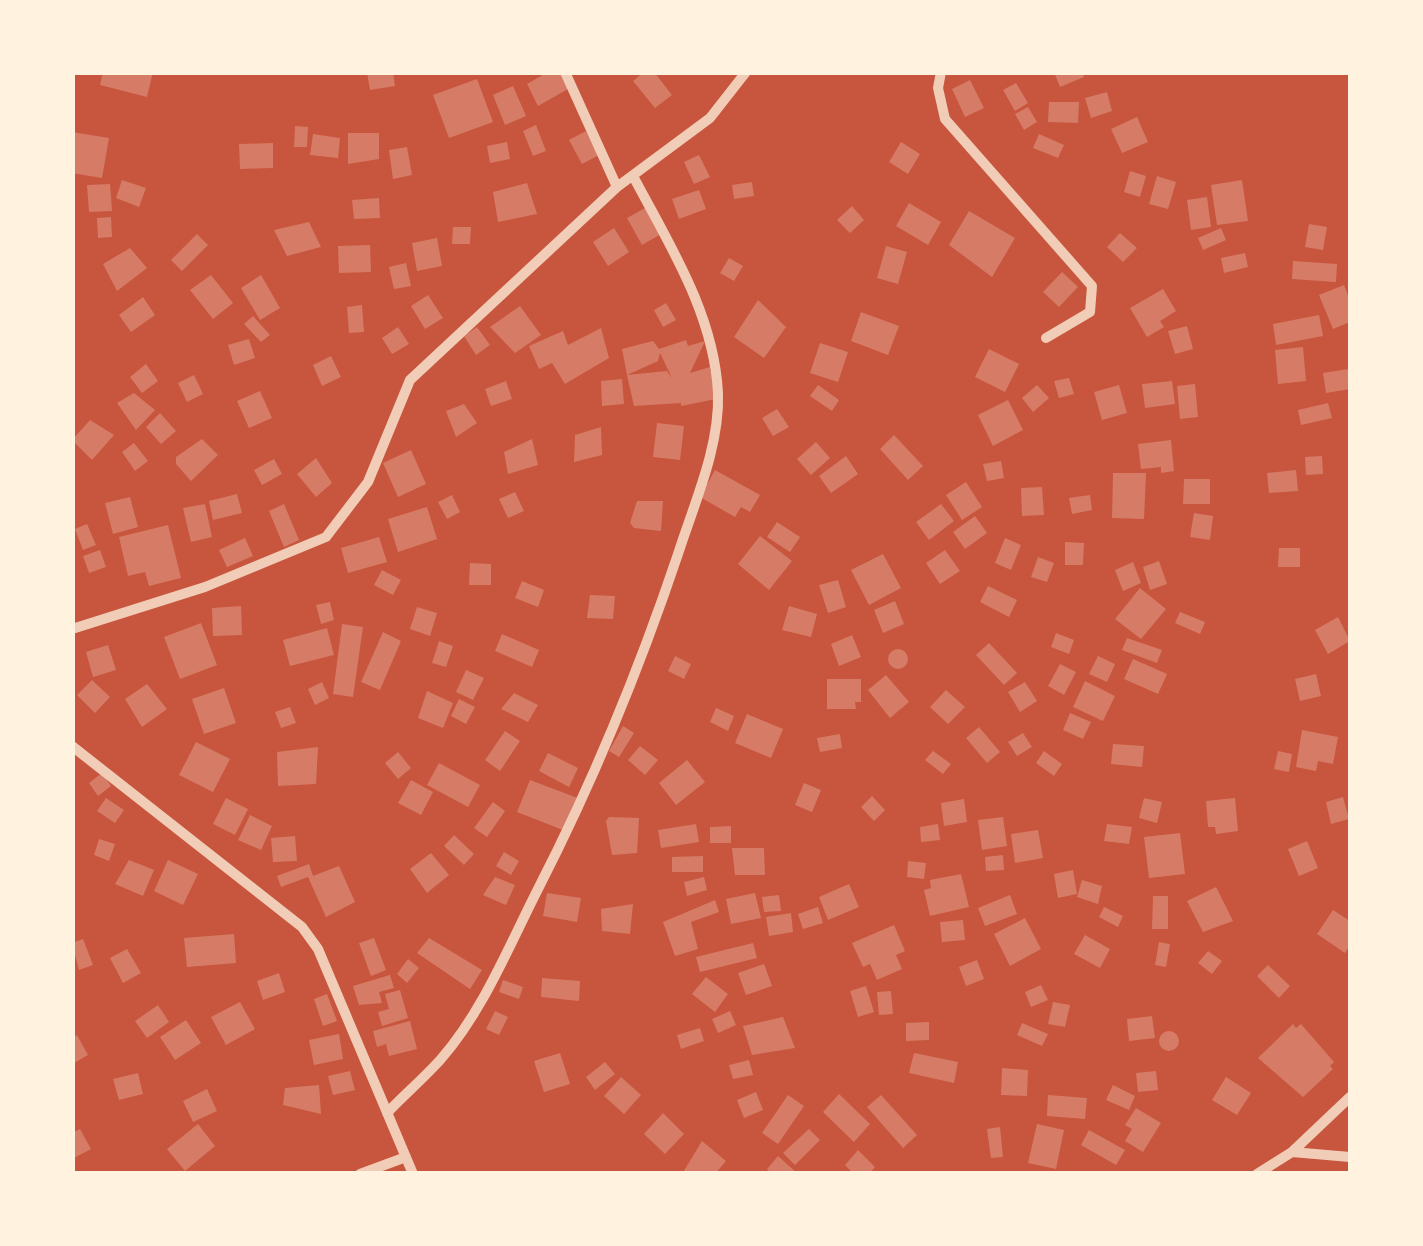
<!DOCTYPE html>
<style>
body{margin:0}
#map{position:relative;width:1423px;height:1246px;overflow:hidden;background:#c8553d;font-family:Montserrat,sans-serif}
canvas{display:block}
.frame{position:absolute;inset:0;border:75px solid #fff3e0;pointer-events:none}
</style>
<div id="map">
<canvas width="1423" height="1246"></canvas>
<div class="frame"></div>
</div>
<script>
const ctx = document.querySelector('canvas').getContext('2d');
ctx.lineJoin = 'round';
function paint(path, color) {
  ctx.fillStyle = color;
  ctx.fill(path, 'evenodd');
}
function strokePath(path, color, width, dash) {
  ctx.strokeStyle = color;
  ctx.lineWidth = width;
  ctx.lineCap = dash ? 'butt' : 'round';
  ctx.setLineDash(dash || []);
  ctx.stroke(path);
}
const building = new Path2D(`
 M 103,72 L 153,72 L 147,97 L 100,85 Z
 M 367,72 L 393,72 L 395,86 L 370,90 Z
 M 548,72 L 560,72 L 568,89 L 538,106 L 527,84 Z
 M 644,72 L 654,72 L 672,95 L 655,108 L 633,81 Z
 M 1054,72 L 1082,72 L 1084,77 L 1060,87 Z
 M 477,79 L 493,122 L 449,138 L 433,95 Z
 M 970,80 L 984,108 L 965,117 L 952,89 Z
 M 1016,83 L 1028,103 L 1015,111 L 1003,90 Z
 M 513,86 L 526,116 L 505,125 L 493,95 Z
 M 1107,92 L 1112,111 L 1091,118 L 1085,98 Z
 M 1049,102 L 1079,102 L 1078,123 L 1048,122 Z
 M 1028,107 L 1037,122 L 1024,130 L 1015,114 Z
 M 1137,117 L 1148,142 L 1122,153 L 1111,129 Z
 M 536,125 L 546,151 L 533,156 L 523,131 Z
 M 295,126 L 308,127 L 307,147 L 294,147 Z
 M 586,131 L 599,155 L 582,164 L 569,140 Z
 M 72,132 L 109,138 L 102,178 L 72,173 Z
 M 348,133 L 379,133 L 379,159 L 348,164 Z
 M 313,134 L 340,138 L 338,158 L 310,155 Z
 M 1039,134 L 1064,145 L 1058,158 L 1033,148 Z
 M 507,142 L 510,159 L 490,163 L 487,146 Z
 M 901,142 L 920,154 L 908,174 L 889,162 Z
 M 273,143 L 273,168 L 240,169 L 239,144 Z
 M 407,147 L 412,175 L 393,179 L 389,150 Z
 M 699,155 L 710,177 L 694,184 L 684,162 Z
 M 1130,171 L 1146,176 L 1140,197 L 1124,192 Z
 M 1157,176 L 1176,182 L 1168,209 L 1149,204 Z
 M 122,180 L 146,188 L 139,207 L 116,198 Z
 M 1242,180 L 1248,221 L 1217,225 L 1211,185 Z
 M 752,182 L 754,196 L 734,199 L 732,185 Z
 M 527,183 L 537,214 L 498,222 L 493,192 Z
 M 110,184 L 112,211 L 89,212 L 87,185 Z
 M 699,190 L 706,209 L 679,219 L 672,199 Z
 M 1207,197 L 1211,227 L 1191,230 L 1187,200 Z
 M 379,198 L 380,218 L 354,219 L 352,200 Z
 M 909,203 L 941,222 L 928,245 L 896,226 Z
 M 852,206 L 864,220 L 850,233 L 837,220 Z
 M 647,207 L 661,234 L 642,245 L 627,218 Z
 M 969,211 L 1015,238 L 992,277 L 949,245 Z
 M 111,217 L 112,237 L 98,238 L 97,218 Z
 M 309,222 L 321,247 L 287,256 L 274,230 Z
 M 1309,224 L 1327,227 L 1323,250 L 1305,247 Z
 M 453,227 L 471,227 L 470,244 L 452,244 Z
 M 614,228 L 629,252 L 608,266 L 593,242 Z
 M 1221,228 L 1226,240 L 1203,250 L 1198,238 Z
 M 1120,233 L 1137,248 L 1123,262 L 1107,247 Z
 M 197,234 L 208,245 L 182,271 L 171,260 Z
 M 437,238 L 442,266 L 417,271 L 412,243 Z
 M 370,245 L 371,272 L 339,273 L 338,246 Z
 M 886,246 L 907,252 L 898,284 L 877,278 Z
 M 130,248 L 147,268 L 117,291 L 103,264 Z
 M 1245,253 L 1248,267 L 1224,273 L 1221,258 Z
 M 729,258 L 743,266 L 734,281 L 720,273 Z
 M 1293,261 L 1337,264 L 1336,282 L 1292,279 Z
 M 406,263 L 411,286 L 394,289 L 389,267 Z
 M 1062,272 L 1078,287 L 1059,307 L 1043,292 Z
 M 211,275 L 233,303 L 213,319 L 190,290 Z
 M 261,275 L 280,308 L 260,320 L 241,288 Z
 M 1344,285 L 1350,301 L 1350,322 L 1333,329 L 1319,295 Z
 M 1163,289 L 1176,311 L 1160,321 L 1164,327 L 1147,337 L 1130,308 Z
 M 428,295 L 443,318 L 425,329 L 411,306 Z
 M 143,297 L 155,315 L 131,332 L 119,315 Z
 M 758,300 L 786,327 L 764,358 L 734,337 Z
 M 666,303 L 676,320 L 663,327 L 654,310 Z
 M 362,305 L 364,332 L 349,333 L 347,307 Z
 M 520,306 L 541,335 L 515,353 L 490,327 Z
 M 861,312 L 899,326 L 888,355 L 851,341 Z
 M 1319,315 L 1323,336 L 1276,345 L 1273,324 Z
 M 253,316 L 270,335 L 261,342 L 244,324 Z
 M 1187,326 L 1193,349 L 1175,354 L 1168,331 Z
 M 398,327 L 409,344 L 392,354 L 382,338 Z
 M 477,327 L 490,345 L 476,355 L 464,336 Z
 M 601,328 L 609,358 L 565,384 L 552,363 L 539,369 L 529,346 L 563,331 L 568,345 Z
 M 249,339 L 255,358 L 234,365 L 228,345 Z
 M 686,340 L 688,346 L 705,341 L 690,373 L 710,367 L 716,399 L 681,406 L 681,403 L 634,406 L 627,375 L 667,371 L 672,378 L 660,353 L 658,361 L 627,375 L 622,349 L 653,341 L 659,349 Z
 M 820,343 L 848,352 L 838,382 L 810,373 Z
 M 1303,347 L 1306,381 L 1278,384 L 1275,350 Z
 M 989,349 L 1019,364 L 1005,392 L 975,377 Z
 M 331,356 L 341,377 L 322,386 L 313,365 Z
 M 146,364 L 158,381 L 142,393 L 130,377 Z
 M 1348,369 L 1350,389 L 1326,393 L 1323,373 Z
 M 194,375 L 203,394 L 187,402 L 178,383 Z
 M 1069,378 L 1074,394 L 1059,398 L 1054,381 Z
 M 622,379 L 624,404 L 602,406 L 601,381 Z
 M 506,381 L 512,399 L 491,406 L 485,389 Z
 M 1172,381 L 1175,404 L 1145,408 L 1142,384 Z
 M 1195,384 L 1198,417 L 1180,419 L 1177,386 Z
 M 818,385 L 839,400 L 832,411 L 810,396 Z
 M 1037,385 L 1049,398 L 1033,412 L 1022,398 Z
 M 1119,385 L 1127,413 L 1102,420 L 1094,392 Z
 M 260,391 L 272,418 L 249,428 L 237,401 Z
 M 134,393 L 155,410 L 136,430 L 117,403 Z
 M 1008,400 L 1023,430 L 993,446 L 978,415 Z
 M 1328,403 L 1332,418 L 1301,425 L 1298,410 Z
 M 464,404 L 477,423 L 456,437 L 446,411 Z
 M 777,409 L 789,427 L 773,436 L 762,418 Z
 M 160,413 L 176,431 L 161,444 L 146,427 Z
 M 90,420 L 114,435 L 92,460 L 72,440 Z
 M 657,423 L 684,426 L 680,460 L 653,457 Z
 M 601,427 L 602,455 L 574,462 L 575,435 Z
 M 894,435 L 923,466 L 908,480 L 880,449 Z
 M 202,439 L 218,455 L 191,481 L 176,464 L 176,457 Z
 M 532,439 L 538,465 L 508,474 L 504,452 Z
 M 1171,440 L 1174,471 L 1161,473 L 1161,467 L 1141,469 L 1138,444 Z
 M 816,442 L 830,458 L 811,475 L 797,459 Z
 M 134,443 L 148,461 L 135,471 L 122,452 Z
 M 411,450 L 426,484 L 398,497 L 383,463 Z
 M 846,456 L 858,474 L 831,493 L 819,476 Z
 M 1322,456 L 1323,474 L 1306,475 L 1305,457 Z
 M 316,458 L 332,483 L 316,497 L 297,474 Z
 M 274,459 L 282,474 L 262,485 L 254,470 Z
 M 1001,461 L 1004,478 L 987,481 L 983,464 Z
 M 715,470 L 760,495 L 750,512 L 741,507 L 735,517 L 700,497 Z
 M 1296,470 L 1298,491 L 1269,493 L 1267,473 Z
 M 1113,473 L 1146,473 L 1144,519 L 1112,518 Z
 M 1184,479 L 1210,479 L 1210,504 L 1183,504 Z
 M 966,482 L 982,507 L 962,520 L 946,495 Z
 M 1042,487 L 1044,515 L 1022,516 L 1021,488 Z
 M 515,492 L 524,511 L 508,518 L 499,499 Z
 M 237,494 L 242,513 L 213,520 L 209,501 Z
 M 452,495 L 460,512 L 447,519 L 438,502 Z
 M 1090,495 L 1092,510 L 1072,514 L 1069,498 Z
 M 130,497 L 138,527 L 113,534 L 105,503 Z
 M 637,501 L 663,501 L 661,531 L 634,528 L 630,523 Z
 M 205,504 L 212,537 L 191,542 L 183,508 Z
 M 284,504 L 299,540 L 284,547 L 269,511 Z
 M 941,504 L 954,521 L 929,540 L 916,522 Z
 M 427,507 L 437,539 L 398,552 L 388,519 Z
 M 1194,513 L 1213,516 L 1210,540 L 1190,537 Z
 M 975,516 L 987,533 L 965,549 L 953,532 Z
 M 777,522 L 800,537 L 790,552 L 767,537 Z
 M 87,524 L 96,545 L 83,550 L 75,529 Z
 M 168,525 L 181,578 L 149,586 L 145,572 L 128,576 L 119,537 Z
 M 760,536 L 792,561 L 769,590 L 738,564 Z
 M 379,537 L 387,562 L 348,573 L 341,548 Z
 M 245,538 L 253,556 L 227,567 L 219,550 Z
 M 1005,538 L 1021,545 L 1011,570 L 995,563 Z
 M 1065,542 L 1084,543 L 1083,565 L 1065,565 Z
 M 1279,548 L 1300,548 L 1300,567 L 1278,567 Z
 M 100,550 L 106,567 L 89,573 L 83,556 Z
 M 945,550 L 960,571 L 940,584 L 926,563 Z
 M 883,554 L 901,588 L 869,605 L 851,570 Z
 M 1038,557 L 1054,563 L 1047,582 L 1031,577 Z
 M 1159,561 L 1167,584 L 1150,590 L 1143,567 Z
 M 1133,562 L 1141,583 L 1123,591 L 1115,570 Z
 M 470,563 L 491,564 L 491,585 L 469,585 Z
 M 382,570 L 401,580 L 393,595 L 374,585 Z
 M 838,580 L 846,607 L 828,613 L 819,585 Z
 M 522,581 L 544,590 L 538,607 L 515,598 Z
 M 988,586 L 1017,600 L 1009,617 L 980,602 Z
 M 1140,588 L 1166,609 L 1141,639 L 1115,619 Z
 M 590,595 L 615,596 L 613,619 L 587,618 Z
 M 895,601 L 904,624 L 883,633 L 874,610 Z
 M 330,602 L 334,620 L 321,624 L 316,605 Z
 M 241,606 L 242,635 L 213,636 L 212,608 Z
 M 789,606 L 817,614 L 811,637 L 782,630 Z
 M 417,607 L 437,613 L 430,636 L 410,629 Z
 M 1180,612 L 1205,622 L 1200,634 L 1175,623 Z
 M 1338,617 L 1350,641 L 1328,654 L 1315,630 Z
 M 201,623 L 217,665 L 180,679 L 164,637 Z
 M 342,624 L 363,627 L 353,697 L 333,694 Z
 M 327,628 L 334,655 L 290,666 L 283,640 Z
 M 383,632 L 401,641 L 380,690 L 361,682 Z
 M 1056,633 L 1074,640 L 1069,654 L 1051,647 Z
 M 502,634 L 539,650 L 532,667 L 495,651 Z
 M 852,635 L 861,657 L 839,666 L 831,644 Z
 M 1127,638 L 1162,650 L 1157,663 L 1122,650 Z
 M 439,641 L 453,646 L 446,667 L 432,663 Z
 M 989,643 L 1017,673 L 1004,685 L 976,655 Z
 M 108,645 L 116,670 L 93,677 L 86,652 Z
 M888 659a10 10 0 1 1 20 0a10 10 0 1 1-20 0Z
 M 675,656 L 691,664 L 684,679 L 668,671 Z
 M 1098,656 L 1115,664 L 1107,682 L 1089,674 Z
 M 1133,659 L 1167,674 L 1158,694 L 1124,679 Z
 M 1060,664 L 1076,672 L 1064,695 L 1048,686 Z
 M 466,670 L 484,678 L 473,700 L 456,692 Z
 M 1316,674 L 1321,696 L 1300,701 L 1295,679 Z
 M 886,675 L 909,702 L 890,718 L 868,690 Z
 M 827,679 L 861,679 L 861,702 L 855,702 L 856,709 L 827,709 Z
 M 92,680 L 110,697 L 95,713 L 77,695 Z
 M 1085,681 L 1115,696 L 1103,721 L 1073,707 Z
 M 322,682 L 329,698 L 315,705 L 308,689 Z
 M 1025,682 L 1037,701 L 1020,712 L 1008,692 Z
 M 147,684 L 167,709 L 142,727 L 125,699 Z
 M 224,688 L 236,723 L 204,734 L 192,699 Z
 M 946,690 L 965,707 L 948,724 L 930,707 Z
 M 427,691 L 453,703 L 443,728 L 418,718 Z
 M 514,693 L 538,705 L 528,722 L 501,709 Z
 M 459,699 L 475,707 L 466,724 L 451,716 Z
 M 290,707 L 296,723 L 281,728 L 275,712 Z
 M 716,708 L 734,716 L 728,731 L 710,722 Z
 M 1070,713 L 1091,722 L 1083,739 L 1063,730 Z
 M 747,714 L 783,729 L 771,758 L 735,743 Z
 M 623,726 L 634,733 L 619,757 L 609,751 Z
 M 979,727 L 1000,752 L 987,763 L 966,738 Z
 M 1302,730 L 1338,737 L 1333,764 L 1318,761 L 1316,771 L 1296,767 Z
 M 505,731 L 520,741 L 500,771 L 485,760 Z
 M 1023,733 L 1032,747 L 1017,756 L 1008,742 Z
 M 840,734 L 842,748 L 820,752 L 817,738 Z
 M 196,742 L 230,759 L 213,792 L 179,775 Z
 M 1113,744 L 1144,746 L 1142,767 L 1111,764 Z
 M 640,746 L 658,760 L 645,775 L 628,760 Z
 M 318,747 L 316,784 L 278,786 L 277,752 Z
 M 933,751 L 951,764 L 943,774 L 925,760 Z
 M 1044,751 L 1062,764 L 1054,776 L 1036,763 Z
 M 1278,751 L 1292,754 L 1289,772 L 1274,769 Z
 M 398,752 L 411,768 L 398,779 L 385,763 Z
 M 548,753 L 578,768 L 569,787 L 539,771 Z
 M 687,760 L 705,782 L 676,805 L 659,783 Z
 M 439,763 L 480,785 L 468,807 L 427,785 Z
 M 102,773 L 111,786 L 98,796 L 89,783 Z
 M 411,780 L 433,792 L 421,815 L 398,803 Z
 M 530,780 L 583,800 L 568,832 L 517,812 Z
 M 804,783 L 821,790 L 812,812 L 795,805 Z
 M 872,796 L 885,810 L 874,821 L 861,807 Z
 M 1343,797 L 1349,819 L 1331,824 L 1326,802 Z
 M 106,798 L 124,810 L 115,823 L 97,811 Z
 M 226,798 L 248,809 L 235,835 L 213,824 Z
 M 1144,798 L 1162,802 L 1157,823 L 1139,818 Z
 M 1235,798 L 1238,831 L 1216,834 L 1215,827 L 1208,827 L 1206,801 Z
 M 964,799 L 967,822 L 944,826 L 941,803 Z
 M 493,802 L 505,811 L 487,837 L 474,828 Z
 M 250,815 L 272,826 L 261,850 L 238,840 Z
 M 609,817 L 639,818 L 637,853 L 612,855 L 606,821 Z
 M 1003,817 L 1007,846 L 982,850 L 978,820 Z
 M 696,824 L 699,842 L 661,848 L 658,830 Z
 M 938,824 L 940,840 L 921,842 L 920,827 Z
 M 1107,824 L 1132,827 L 1129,844 L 1104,841 Z
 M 731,826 L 731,843 L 710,843 L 710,827 Z
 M 1038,830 L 1043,858 L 1015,863 L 1011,834 Z
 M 1180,833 L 1185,874 L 1149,878 L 1144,837 Z
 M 454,835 L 474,854 L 464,865 L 444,846 Z
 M 295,836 L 297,861 L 273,862 L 271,838 Z
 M 99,839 L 115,844 L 109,861 L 94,855 Z
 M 1307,841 L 1318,868 L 1299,876 L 1288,849 Z
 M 732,848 L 764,848 L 765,875 L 735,875 Z
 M 504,852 L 519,861 L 511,875 L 496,866 Z
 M 431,853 L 449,875 L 427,893 L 410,869 Z
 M 1003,855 L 1004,870 L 986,871 L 985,857 Z
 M 703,856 L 703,872 L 672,872 L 672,857 Z
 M 129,860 L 154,870 L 143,896 L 115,884 Z
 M 168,860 L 198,874 L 183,905 L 154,891 Z
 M 908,861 L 926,863 L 924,879 L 907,877 Z
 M 309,864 L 313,876 L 339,866 L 355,902 L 326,917 L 308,877 L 281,887 L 277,876 Z
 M 1073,870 L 1077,894 L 1058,898 L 1054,874 Z
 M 961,874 L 969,907 L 930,916 L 924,890 L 931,888 L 930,880 Z
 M 495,877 L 515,885 L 506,905 L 483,895 Z
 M 704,877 L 707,890 L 687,896 L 684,882 Z
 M 1082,880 L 1102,886 L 1098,904 L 1077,897 Z
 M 849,884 L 859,907 L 828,920 L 819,897 Z
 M 1216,887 L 1233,921 L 1203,932 L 1187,901 Z
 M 547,893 L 581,898 L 577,922 L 543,916 Z
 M 755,893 L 761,918 L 731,924 L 726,899 Z
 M 779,895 L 781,911 L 764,912 L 762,897 Z
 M 1010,895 L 1017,914 L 985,926 L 978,908 Z
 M 1153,896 L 1168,896 L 1168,929 L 1152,929 Z
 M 715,900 L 719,912 L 691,922 L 698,949 L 675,956 L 663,922 Z
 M 633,904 L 630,934 L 602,931 L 601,909 Z
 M 818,907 L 823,923 L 803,929 L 798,914 Z
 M 1104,907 L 1123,916 L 1118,927 L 1099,917 Z
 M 1333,910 L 1350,921 L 1350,945 L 1345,953 L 1317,934 Z
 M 791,913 L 793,932 L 769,936 L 766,917 Z
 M 1025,918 L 1041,949 L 1010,966 L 994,934 Z
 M 963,920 L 965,940 L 942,942 L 940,922 Z
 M 894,925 L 905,951 L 896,955 L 902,969 L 877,980 L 870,964 L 863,967 L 852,943 Z
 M 234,934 L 236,963 L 187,967 L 184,938 Z
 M 1085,935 L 1110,949 L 1100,968 L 1074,954 Z
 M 374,938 L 386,970 L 371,976 L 359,943 Z
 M 429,938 L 482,970 L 470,989 L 417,953 Z
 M 83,939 L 93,965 L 79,970 L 72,943 Z
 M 1159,942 L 1170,944 L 1166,967 L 1155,965 Z
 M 753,943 L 757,958 L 700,972 L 696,957 Z
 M 127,949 L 141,973 L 123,983 L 110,958 Z
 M 1208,951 L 1222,961 L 1212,974 L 1198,963 Z
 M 408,959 L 419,968 L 407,983 L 397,974 Z
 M 977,960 L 984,979 L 966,986 L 959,967 Z
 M 764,964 L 772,986 L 746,995 L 738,973 Z
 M 1268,965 L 1290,986 L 1279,998 L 1257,976 Z
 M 279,973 L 285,992 L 263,1000 L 257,981 Z
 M 390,975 L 394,988 L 379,992 L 382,1003 L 359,1005 L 353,986 Z
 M 706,977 L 728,994 L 715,1012 L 692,994 Z
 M 542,978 L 580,981 L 579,1001 L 541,997 Z
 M 503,980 L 523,987 L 519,999 L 499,992 Z
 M 1041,985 L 1048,1000 L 1031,1007 L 1025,992 Z
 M 866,986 L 874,1012 L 858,1017 L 850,991 Z
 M 400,990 L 408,1018 L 382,1026 L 378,1012 L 389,1009 L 385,994 Z
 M 891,991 L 893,1014 L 879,1015 L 877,992 Z
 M 327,994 L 337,1021 L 323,1026 L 314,999 Z
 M 240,1002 L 255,1029 L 226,1045 L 211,1017 Z
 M 1053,1002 L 1070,1005 L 1065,1027 L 1048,1024 Z
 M 158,1005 L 169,1022 L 147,1038 L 135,1021 Z
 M 495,1011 L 508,1017 L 499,1035 L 486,1029 Z
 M 730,1011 L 736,1025 L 718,1033 L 712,1019 Z
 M 1152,1016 L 1155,1038 L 1129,1041 L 1127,1019 Z
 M 783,1017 L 795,1048 L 752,1055 L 743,1026 Z
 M 186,1020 L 201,1043 L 175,1060 L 160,1037 Z
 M 410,1021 L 417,1049 L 389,1056 L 386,1044 L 377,1047 L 373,1031 Z
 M 929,1022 L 929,1040 L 906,1041 L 906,1023 Z
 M 1022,1023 L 1048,1034 L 1042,1046 L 1017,1035 Z
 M 1293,1024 L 1296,1028 L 1301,1024 L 1334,1062 L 1330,1066 L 1333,1069 L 1303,1097 L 1258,1058 Z
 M 700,1028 L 704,1041 L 681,1049 L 677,1035 Z
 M1159 1041a10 10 0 1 1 20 0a10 10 0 1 1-20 0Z
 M 339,1034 L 343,1059 L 314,1065 L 309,1040 Z
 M 77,1035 L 88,1055 L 74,1063 L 72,1038 Z
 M 560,1053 L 570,1084 L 544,1092 L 534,1061 Z
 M 914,1053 L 958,1062 L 954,1083 L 909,1073 Z
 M 749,1060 L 753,1075 L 733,1079 L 729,1065 Z
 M 605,1062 L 615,1074 L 595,1090 L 586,1077 Z
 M 1002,1068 L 1028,1070 L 1027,1096 L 1001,1095 Z
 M 350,1071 L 355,1090 L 333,1095 L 328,1076 Z
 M 1156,1071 L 1158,1090 L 1138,1092 L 1136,1073 Z
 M 138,1073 L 143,1094 L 119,1100 L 113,1079 Z
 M 621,1077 L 641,1095 L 624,1114 L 604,1096 Z
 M 1226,1077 L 1251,1093 L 1237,1115 L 1212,1100 Z
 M 319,1085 L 321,1114 L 283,1105 L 285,1088 Z
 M 1113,1085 L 1135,1096 L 1129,1110 L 1106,1100 Z
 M 207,1089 L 217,1111 L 193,1122 L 183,1101 Z
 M 756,1092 L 763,1110 L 744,1118 L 737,1100 Z
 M 839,1094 L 870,1124 L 854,1142 L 823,1112 Z
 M 788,1095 L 804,1106 L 778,1144 L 762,1133 Z
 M 881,1095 L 917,1135 L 903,1148 L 867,1107 Z
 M 1048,1095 L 1087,1098 L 1085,1119 L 1047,1116 Z
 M 1136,1108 L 1161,1123 L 1143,1152 L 1125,1141 L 1132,1129 L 1125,1125 Z
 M 663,1113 L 684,1134 L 665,1154 L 644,1134 Z
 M 198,1124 L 215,1146 L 185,1171 L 167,1149 Z
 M 1037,1124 L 1064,1130 L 1056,1169 L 1028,1163 Z
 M 1000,1127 L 1003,1157 L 991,1158 L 987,1129 Z
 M 80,1129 L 91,1149 L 72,1159 L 72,1133 Z
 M 809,1129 L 820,1140 L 795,1165 L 783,1153 Z
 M 1089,1130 L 1125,1150 L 1116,1165 L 1081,1145 Z
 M 702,1141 L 726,1161 L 715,1174 L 682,1174 Z
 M 858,1150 L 875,1167 L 869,1174 L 854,1174 L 845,1165 Z
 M 778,1156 L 798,1174 L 772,1174 L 767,1169 Z`);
const minor = new Path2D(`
 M 565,72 L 617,187
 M 941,72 L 938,88 L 945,119 L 1092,286 L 1090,312 L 1046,338
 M 72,629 L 205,587 L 326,537 L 368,482 L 410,380 L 617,187 L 710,118 L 746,72
 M 72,746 L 302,927 L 318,949 L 413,1174
 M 387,1113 C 404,1095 424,1078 441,1059 C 483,1011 509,946 538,889 C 594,780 639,670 678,554 C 694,504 720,447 718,393 C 714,314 669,244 633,176
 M 1292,1152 L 1350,1157
 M 360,1174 L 406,1157
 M 1257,1174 L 1292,1152 L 1350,1097`);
paint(building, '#d67c66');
strokePath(minor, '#f1ccb7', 10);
</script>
